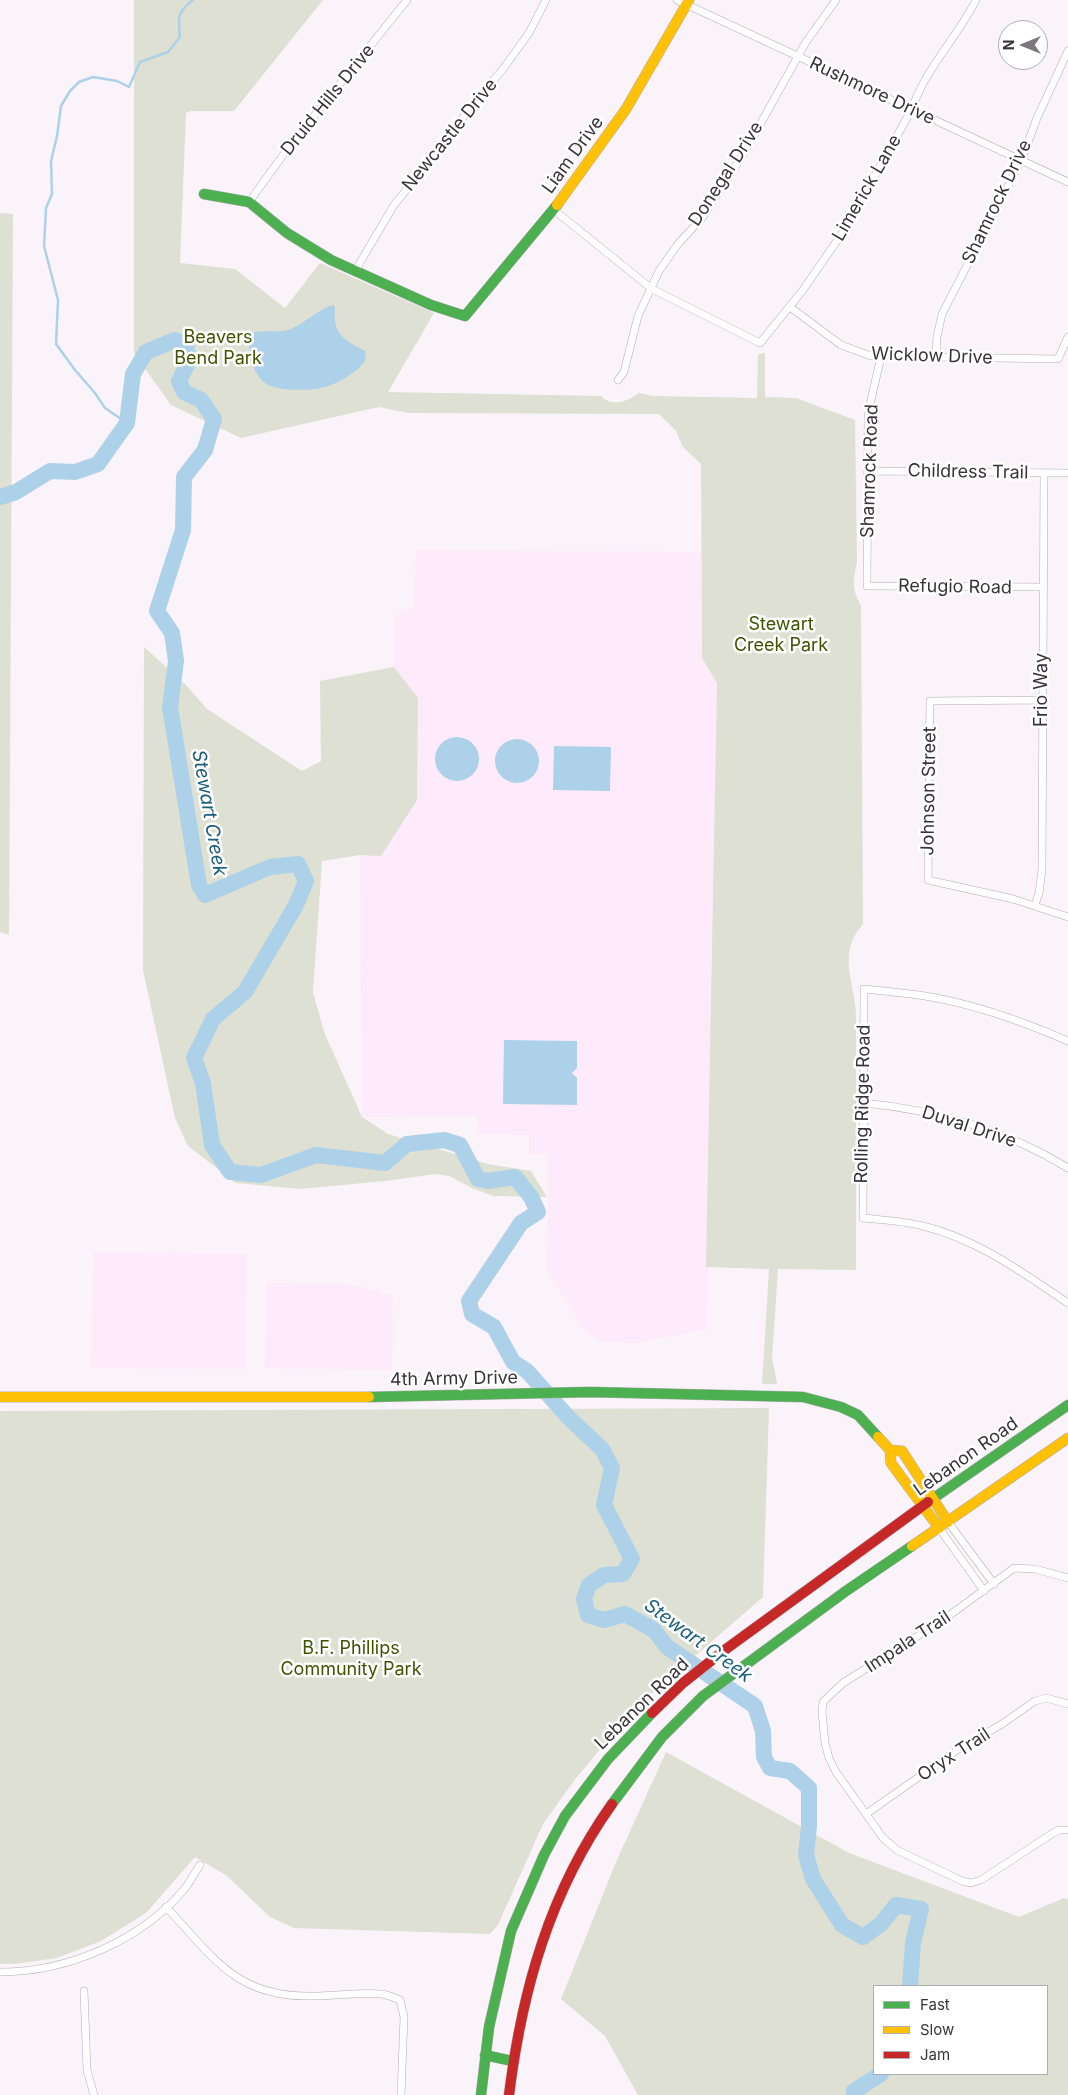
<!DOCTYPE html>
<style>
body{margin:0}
#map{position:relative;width:1068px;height:2095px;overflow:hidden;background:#faf3f9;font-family:Inter,sans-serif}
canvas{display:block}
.legend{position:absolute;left:873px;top:1985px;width:175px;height:90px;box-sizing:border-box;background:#fff;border:1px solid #b0adb0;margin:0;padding:6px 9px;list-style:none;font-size:15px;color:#3a323a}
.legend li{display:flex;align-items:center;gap:10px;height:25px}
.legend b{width:25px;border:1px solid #b0adb0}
.north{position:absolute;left:998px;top:20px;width:50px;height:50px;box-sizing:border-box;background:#fff;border:1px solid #b0adb0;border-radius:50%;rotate:270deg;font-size:14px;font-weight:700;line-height:20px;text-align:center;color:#3a323a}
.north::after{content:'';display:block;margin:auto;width:18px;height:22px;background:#7d767d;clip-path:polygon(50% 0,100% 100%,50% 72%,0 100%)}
</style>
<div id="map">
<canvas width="1068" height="2095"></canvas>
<ul class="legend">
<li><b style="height:6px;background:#4caf50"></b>Fast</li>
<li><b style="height:6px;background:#ffc107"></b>Slow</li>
<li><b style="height:6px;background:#c62828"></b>Jam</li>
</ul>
<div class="north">N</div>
</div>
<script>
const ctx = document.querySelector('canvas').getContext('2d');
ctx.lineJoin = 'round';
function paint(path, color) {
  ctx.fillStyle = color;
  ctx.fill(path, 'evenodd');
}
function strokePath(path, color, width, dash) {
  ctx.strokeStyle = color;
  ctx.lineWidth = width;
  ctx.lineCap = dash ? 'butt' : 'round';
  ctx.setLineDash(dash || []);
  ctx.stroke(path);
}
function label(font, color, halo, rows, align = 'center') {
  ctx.font = font + ' Inter,sans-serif';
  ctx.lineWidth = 5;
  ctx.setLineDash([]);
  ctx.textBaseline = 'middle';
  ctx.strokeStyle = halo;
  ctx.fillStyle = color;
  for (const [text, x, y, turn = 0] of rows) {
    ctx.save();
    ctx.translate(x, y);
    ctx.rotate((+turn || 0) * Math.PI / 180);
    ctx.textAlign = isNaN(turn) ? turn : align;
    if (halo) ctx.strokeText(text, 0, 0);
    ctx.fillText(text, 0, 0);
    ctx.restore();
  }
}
const built = new Path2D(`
 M 416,550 L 701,552 L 702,658 L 717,683 L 707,1329 L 637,1343 L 601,1342 L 585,1332 L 547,1270 L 548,1154 L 529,1154 L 529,1135 L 477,1134 L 477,1116 L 362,1117 L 360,855 L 381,855 L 418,698 L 394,667 L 395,616 L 414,606 Z
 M 93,1252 L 247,1254 L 246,1369 L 91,1368 Z
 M 266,1283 L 349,1284 L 393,1295 L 392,1370 L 265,1368 Z`);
const green = new Path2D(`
 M 134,0 L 323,0 L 234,111 L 191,111 L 186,113 L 180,263 L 235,269 L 285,308 L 320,263 L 434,313 L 388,392 L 601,396 C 612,408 628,401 639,393 L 653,396 L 757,398 L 758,354 L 765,353 L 765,397 L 796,398 L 855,420 L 857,562 C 853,583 851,586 861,606 L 863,924 C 837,953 854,980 856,1013 L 856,1270 L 778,1269 L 772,1358 L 777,1384 L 762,1384 L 769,1269 L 706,1267 L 717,683 L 702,658 L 701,464 L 683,447 L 676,431 L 659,414 L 408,413 L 379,407 L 241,438 L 171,405 L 134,353 Z
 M 0,213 L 13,214 L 9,935 L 0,932 Z
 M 144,647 L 185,684 L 207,709 L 302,771 L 321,761 L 320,681 L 394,667 L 418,698 L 417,800 L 381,856 L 360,855 L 322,861 L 313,992 L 324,1032 L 362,1117 L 388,1134 L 488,1164 L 531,1171 L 547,1197 L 493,1196 L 472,1188 L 449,1176 L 436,1174 L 385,1181 L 300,1189 L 236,1183 L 188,1146 L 175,1118 L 143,970 Z
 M 769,1408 L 763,1597 L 636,1707 L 576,1778 L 543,1824 L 498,1925 L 490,1934 L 294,1928 L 270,1917 L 226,1875 L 195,1857 L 146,1913 L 101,1941 L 57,1958 L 15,1964 L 0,1964 L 0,1411 Z
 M 666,1752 L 849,1853 L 1019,1917 L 1064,1898 L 1068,1900 L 1068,2095 L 638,2095 L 605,2036 L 561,1999 L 616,1862 ZM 874,1986 L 1047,1986 L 1047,2074 L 874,2074 Z`);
const water = new Path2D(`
 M 334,305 C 336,311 334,316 335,321 C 337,338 352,344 365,351 C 366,355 366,358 364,362 C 359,371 335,385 325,387 C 312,391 274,392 264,382 C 252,372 249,353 249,339 L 255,332 C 266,330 277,333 288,330 C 302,326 322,306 334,305 Z
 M435 759a22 22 0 1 1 44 0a22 22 0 1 1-44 0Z
 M495 761a22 22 0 1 1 44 0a22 22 0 1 1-44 0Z
 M 554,746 L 611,747 L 610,791 L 553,790 Z
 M 504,1040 L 577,1041 L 577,1068 L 572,1073 L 577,1078 L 577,1105 L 503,1104 Z`);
const stream = new Path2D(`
 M 127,423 L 105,408 L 95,393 L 75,370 L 56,344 L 58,300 L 44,246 L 46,208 L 52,194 L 51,161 L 57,136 L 61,106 L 70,91 L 79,82 L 93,77 L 117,81 L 129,87 L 140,62 L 168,52 L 180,37 C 178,18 177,12 193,0`);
const river = new Path2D(`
 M 0,497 L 16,492 L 50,471 L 75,472 L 98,464 L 127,423 L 133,374 L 146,352 L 175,340 L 186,345 L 189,361 L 179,381 L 184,392 L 201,400 L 214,419 L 205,450 L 184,477 L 183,530 L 157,611 L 172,633 L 176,661 L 170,707 L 199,885 L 205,895 L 270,867 L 298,864 L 306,881 L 296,905 L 245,992 L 213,1019 L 194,1058 L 203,1083 L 212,1145 L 230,1172 L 261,1175 L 316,1155 L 385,1163 L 407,1144 L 444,1140 L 460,1145 L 478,1179 L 488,1181 L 515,1177 L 531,1197 L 538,1212 L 521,1223 L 469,1301 L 472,1314 L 494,1327 L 513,1362 L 527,1371 L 569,1418 L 602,1449 L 612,1468 L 604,1505 L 632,1559 L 623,1574 L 604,1575 L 589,1585 L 584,1599 L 588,1615 L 604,1620 L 625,1614 L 654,1630 L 667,1647 L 755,1706 L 763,1731 L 764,1757 L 770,1768 L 790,1771 L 809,1788 L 809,1826 L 806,1855 L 813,1879 L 842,1925 L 863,1937 L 881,1924 L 896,1905 L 921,1909 L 913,1943 L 910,1986
 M 854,2095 L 854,2091 L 881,2074`);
const street = new Path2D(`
 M 677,0 L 1068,182
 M 249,202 L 286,151 L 407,0
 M 554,210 L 652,289 L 760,343 L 803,290 L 845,229 L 912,109 C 925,69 957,38 976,0
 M 355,271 L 394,205 L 423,170 L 474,103 L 503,69 L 529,33 L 546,0
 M 790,307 L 841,345 L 871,356 L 1058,359 L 1068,337
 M 936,356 L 937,337 L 942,314 L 1021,161 L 1037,118 L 1068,51
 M 881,357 L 870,404 L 868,418 L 867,586 L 1043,587
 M 618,380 L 624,372 L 638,316 L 659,271 L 678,244 L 702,218 L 747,148 L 806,42 L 836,0
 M 868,471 L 1068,473
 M 1042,700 L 930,701 L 928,880 L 1013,899 L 1068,917
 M 1035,905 L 1039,893 L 1042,869 L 1044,473
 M 1068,1041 C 1022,1021 975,1004 925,996 C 905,993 884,991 864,989 L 863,1218 C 883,1220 903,1221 923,1226 C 977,1239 1023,1273 1068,1303
 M 864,1103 C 936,1110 1006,1130 1068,1168
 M 948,1522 L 994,1584
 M 939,1528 L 984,1591
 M 1068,1578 L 1035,1569 L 1014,1568 L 943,1620 L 843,1683 L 823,1702 L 822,1712 L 825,1743 L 829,1758 L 836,1772 L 883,1838 L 897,1850 L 962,1881 L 971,1883 L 981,1880 L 1053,1833 L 1059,1830 L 1068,1830
 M 866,1814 L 957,1750 L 1002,1724 L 1035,1701 L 1046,1698 L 1068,1704
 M 166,1907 C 213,1957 236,1998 313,1996 C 334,1996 363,1992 382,1994 C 388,1995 395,1998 400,2000 L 404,2017 L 401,2095
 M 0,1972 C 68,1972 143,1940 186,1887 C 191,1880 195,1872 200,1865
 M 84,1991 L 87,2070 L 94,2095`);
const fast = new Path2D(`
 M 204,194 L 249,202 L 287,233 L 331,260 L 431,305 L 465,316 L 557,205
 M 369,1397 L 590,1392 L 803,1397 L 841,1407 L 858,1415 L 878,1437
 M 928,1502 L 1068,1405
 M 612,1804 L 662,1737 L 703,1696 L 846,1591 L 912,1546
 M 485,2055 L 512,2061
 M 481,2095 L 489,2027 L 511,1931 L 544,1855 L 565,1816 L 608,1759 L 652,1713`);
const slow = new Path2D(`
 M 557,205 L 626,109 L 689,0
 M 0,1397 L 369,1397
 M 878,1437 L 890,1450 L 891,1463 L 939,1528
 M 890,1450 L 902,1451 L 948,1522
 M 912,1546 L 1068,1438`);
const jam = new Path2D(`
 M 652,1713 L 683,1683 L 726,1649 L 928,1502
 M 509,2095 C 522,1990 550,1891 612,1804`);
const streetNames = [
 ["Rushmore Drive",872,91,25],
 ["Druid Hills Drive",328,100,-51],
 ["Newcastle Drive",450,135,-51],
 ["Liam Drive",573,155,-54],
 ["Donegal Drive",726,174,-57],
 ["Limerick Lane",867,188,-60],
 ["Shamrock Drive",997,202,-64],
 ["Wicklow Drive",932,356,2],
 ["Shamrock Road",870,471,-88],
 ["Childress Trail",968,472,1],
 ["Refugio Road",955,587,1],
 ["Frio Way",1042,690,-90],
 ["Johnson Street",929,791,-89],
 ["Rolling Ridge Road",863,1104,-89],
 ["Duval Drive",969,1127,18],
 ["4th Army Drive",454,1379,-1],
 ["Lebanon Road",966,1457,-35],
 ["Impala Trail",908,1642,-33],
 ["Lebanon Road",642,1704,-44],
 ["Oryx Trail",954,1755,-33]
];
const parkNames = [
 ["Beavers",218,338],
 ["Bend Park",218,359],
 ["Stewart",781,625],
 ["Creek Park",781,646],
 ["B.F. Phillips",351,1649],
 ["Community Park",351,1670]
];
const waterNames = [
 ["Stewart Creek",209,813,80],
 ["Stewart Creek",698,1641,36]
];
paint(built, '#fdebfc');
paint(green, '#dde0d3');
paint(water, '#add1e8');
strokePath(stream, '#add1e8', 2.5);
strokePath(river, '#add1e8', 16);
strokePath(street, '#b3adb3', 8);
strokePath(fast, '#b3adb3', 11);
strokePath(slow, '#b3adb3', 11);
strokePath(jam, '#b3adb3', 11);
strokePath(street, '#fefdfe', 7);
strokePath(fast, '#4caf50', 10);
strokePath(slow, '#ffc107', 10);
strokePath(jam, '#c62828', 10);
label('18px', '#3a323a', '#fff', streetNames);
label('18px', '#3e5202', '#fff', parkNames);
label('italic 19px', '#1b5e7b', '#fff', waterNames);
</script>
